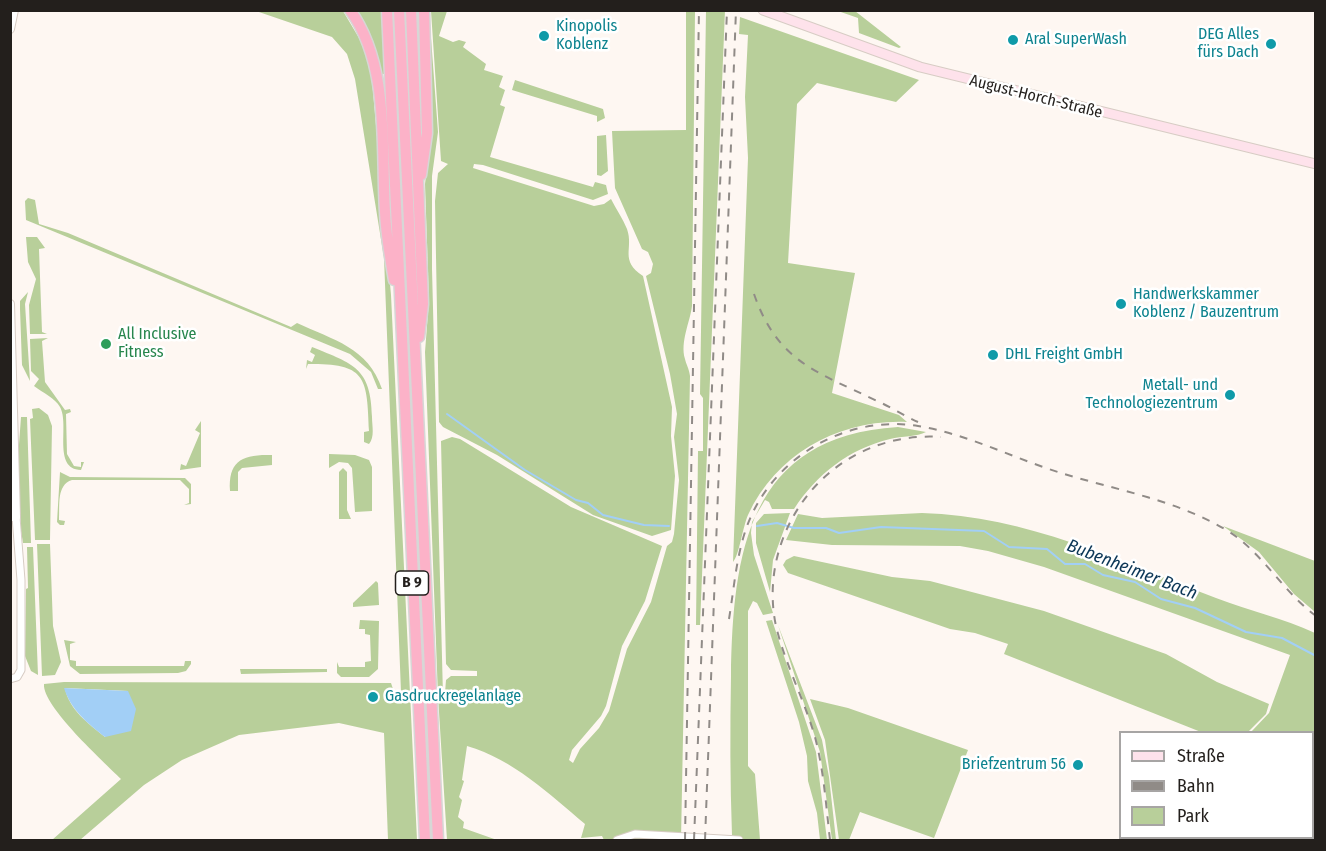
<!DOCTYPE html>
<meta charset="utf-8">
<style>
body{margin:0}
#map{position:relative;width:1326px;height:851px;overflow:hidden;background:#fef7f2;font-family:"Fira Sans Condensed",sans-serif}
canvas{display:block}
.frame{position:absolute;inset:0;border:12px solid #231f1c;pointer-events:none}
.legend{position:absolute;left:1119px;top:731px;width:195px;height:108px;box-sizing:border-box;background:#fff;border:2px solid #a7a5a4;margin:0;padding:8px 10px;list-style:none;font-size:18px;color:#231f1c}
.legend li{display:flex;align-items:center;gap:12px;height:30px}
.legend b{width:30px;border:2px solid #a7a5a4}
</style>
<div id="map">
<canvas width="1326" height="851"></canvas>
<div class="frame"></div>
<ul class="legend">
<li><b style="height:8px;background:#fee2eb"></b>Straße</li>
<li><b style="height:8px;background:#908b87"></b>Bahn</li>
<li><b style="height:16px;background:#b8cf9a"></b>Park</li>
</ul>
</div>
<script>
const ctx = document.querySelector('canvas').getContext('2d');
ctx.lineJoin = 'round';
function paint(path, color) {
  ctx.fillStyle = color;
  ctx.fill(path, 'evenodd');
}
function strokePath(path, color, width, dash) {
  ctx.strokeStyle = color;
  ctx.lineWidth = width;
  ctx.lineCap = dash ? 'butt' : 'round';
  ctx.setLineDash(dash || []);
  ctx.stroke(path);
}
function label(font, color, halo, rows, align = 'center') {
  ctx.font = font + ' "Fira Sans Condensed",sans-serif';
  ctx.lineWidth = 5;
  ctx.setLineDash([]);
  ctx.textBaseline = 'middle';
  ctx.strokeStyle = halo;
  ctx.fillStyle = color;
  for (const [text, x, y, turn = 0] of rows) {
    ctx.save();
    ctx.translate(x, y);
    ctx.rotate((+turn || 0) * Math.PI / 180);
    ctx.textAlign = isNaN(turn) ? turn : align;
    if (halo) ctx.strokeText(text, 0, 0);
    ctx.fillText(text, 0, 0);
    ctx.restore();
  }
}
const green = new Path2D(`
 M 725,10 L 700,625 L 696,625 L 698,451 L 703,451 L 703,398 L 700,394 L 706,11 Z
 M 256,11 L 343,11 L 362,43 L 371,69 L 391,295 L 417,840 L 388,840 L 384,733 L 339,723 L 239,735 L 182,760 L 144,785 L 80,840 L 52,840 L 121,779 C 104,762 42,706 44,684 L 64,682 L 391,683 L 394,692 L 401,692 L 384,258 L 355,79 L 347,54 L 332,37 ZM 65,688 L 128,691 L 105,737 C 89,724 69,710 65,688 Z
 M 354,11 L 383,11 L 385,74 L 381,74 Z
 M 429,11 L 438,132 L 432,176 L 432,269 L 443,696 L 449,699 L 445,693 L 446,680 L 451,676 L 477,676 L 477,671 L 451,670 L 446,664 L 441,441 L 452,437 L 460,439 L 571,507 L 662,546 L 645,601 L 622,646 L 606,706 L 601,716 L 572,750 L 569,760 L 573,763 L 580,749 L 599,728 L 609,711 L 627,649 L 651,602 L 667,546 L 672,542 L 674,534 L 679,480 L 674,437 L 677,414 L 670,374 L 646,276 L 651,273 L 653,264 L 648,252 L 642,249 L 615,188 L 612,131 L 686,130 L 686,11 L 695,11 L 692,306 C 690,322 680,342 685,359 C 686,364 689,368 690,376 L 681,840 L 604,840 L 602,836 L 581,838 L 585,824 C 548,793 514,760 467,746 L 462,780 L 464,781 L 459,797 L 462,800 L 458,817 L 464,822 L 463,828 L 497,840 L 447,840 L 438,696 L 425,352 L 429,300 L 425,184 L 428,159 Z
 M 431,11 L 447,11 L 439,36 L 453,42 L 459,40 L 466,42 L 463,47 L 486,64 L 484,70 L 503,76 L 499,87 L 505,90 L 500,105 L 505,107 L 490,157 L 593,187 L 595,182 L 606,185 L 608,194 L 593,200 L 483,165 L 474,164 L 473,168 L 594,206 L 604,204 L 611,199 C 616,209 623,219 627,229 C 634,249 619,260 643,276 L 672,407 L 671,436 L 675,476 L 671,530 L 652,536 L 593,515 L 497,455 L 443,427 L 439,422 L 435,201 L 438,173 L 448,164 L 441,161 Z
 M 838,11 L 855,11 L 901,47 L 899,48 L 859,33 L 858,18 Z
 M 740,17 L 919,80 L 896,102 L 817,83 L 797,104 L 788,263 L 855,273 L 832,393 L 899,415 L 907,422 C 840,419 777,453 748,515 C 743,526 739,556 733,562 L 748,158 L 745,97 L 748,35 L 739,34 Z
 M 515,80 L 603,109 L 605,118 L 597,122 L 597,116 L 512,90 Z
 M 606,135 L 608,171 L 601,176 L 597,175 L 597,136 Z
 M 28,198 L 35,200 L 39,224 L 68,233 L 291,327 L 297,323 C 333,340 368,347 382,389 L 378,389 L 371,372 L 350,354 L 26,220 L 25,201 Z
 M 26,237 L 37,237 L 45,248 L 39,249 L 42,332 L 47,334 L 30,334 L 29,305 L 36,279 L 28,262 Z
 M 28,292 L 25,304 L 30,381 L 22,365 L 20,309 L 20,301 Z
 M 48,338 L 42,341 L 45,382 L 65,410 L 70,409 L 71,412 L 66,414 L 67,454 L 74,466 L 81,467 L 81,462 L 84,462 L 81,470 C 52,469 70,425 60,407 C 55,398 43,393 34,386 L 39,379 L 31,371 L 30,339 Z
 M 312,347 C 354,364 371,368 372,417 C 372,426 375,437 369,444 L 364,442 L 364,432 L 369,431 C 367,378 367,363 308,364 L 306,369 L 307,360 L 312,362 L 315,355 L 310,352 Z
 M 39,408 L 48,415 L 52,426 L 50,540 L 35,540 L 30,419 L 33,418 L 32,409 Z
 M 21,417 L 27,417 L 31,543 L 23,543 L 21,531 L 18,458 Z
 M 201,421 L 201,467 L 180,470 L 181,464 L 186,466 L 200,433 L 195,430 Z
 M 898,427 L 926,432 C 917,437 902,436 890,439 C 849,449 817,474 794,509 L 772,509 L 769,502 L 765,500 L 752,522 L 751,533 L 754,555 L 773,613 L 763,615 L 757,603 L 753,601 L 748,611 L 748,766 L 755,774 L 760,840 L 745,840 L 732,835 C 730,782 730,729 731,676 C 733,553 748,436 898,427 Z
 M 329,454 L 355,455 L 369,460 L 372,467 L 372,511 L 355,512 L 352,468 L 348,463 L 339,462 L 329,468 Z
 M 272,455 L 272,465 L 242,468 L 238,472 L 238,491 L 230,491 C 228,461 242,454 272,455 Z
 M 343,468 L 347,472 L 347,510 L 351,519 L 339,519 L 339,472 Z
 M 60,472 L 70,477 L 185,478 L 191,484 L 191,504 L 184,505 L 189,503 L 189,489 L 180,480 L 72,480 C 56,485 60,506 59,520 L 65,521 L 64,525 L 60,525 L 57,522 Z
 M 790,513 L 773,560 L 770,592 L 756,543 L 756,523 L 764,514 Z
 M 922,513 C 1027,516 1119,561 1216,598 C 1249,611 1283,618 1315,633 L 1315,789 L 1313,787 L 1312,732 L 1251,732 L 1269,713 L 1290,655 L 1044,567 L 988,551 L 960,546 L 832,545 L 786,540 L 798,514 L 822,518 Z
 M 1223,526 L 1315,561 L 1315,612 L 1294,594 L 1259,552 Z
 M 37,544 L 50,544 L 53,626 L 61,662 L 55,675 L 42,676 Z
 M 27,547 L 33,547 L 38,675 L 31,671 L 25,656 L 26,589 L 28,588 Z
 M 794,556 L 892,577 L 930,581 L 1044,611 L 1166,654 L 1217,682 L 1269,704 L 1266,714 L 1248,732 L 1201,732 L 1004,654 L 1008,644 L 975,633 L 950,629 L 788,573 L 783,565 L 786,560 Z
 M 376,581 L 378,583 L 379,605 L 353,607 L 353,603 Z
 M 360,620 L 379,621 L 378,669 L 369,677 L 341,677 L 337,673 L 337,662 L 339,667 L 365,667 L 365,662 L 371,661 L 370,635 L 365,634 L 365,629 L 359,629 Z
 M 772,620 L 816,752 L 827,840 L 820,840 L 817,813 L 808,781 L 807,756 L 799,722 L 766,621 Z
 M 778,625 L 822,740 L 829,777 L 836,840 L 832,840 L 820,752 Z
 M 64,640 L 76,642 L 70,644 L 70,660 L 76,661 L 76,666 L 184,666 L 185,661 L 191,661 L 191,664 L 186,671 L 178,673 L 80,674 L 70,666 Z
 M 240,669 L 327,669 L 327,672 L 241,674 Z
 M 810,699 L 848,708 L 968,750 L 934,838 L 860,812 L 849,840 L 839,840 L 825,740 Z`);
const water = new Path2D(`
 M 64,688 L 128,691 L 136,709 L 131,731 L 105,737 C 87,723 71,710 64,688 Z`);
const stream = new Path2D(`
 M 447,414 L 525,470 L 576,500 L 588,503 L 603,515 L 644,525 L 669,526
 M 757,526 L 777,523 L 794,528 L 826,528 L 839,533 L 881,527 L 984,531 L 1009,547 L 1047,549 L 1065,564 L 1085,564 L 1103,575 L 1135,582 L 1161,599 L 1195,608 L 1246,632 L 1282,638 L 1316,656`);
const minor = new Path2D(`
 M 10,679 L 17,677 L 21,670 L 21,580 L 16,517
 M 617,840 L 635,834 L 739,840`);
const tertiary = new Path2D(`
 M 10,29 L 14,10
 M 10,304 L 16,517 L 10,517`);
const secondary = new Path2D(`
 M 763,10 L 920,67 L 1316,164`);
const trunk = new Path2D(`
 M 350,10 C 390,65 381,147 385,212 C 386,235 390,258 394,280
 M 387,10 L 425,840
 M 399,10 L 438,840
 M 411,10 L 423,304 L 419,337
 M 421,175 L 427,133 L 424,10`);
const rail = new Path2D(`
 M 754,294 C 778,363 818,372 877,401 C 891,407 904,416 918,422
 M 729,619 C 734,589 736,558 746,529 C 770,459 845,414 918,426 C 967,434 1013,458 1061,473 C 1116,490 1177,500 1228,531 C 1263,553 1282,591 1316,616
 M 685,840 L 699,10
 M 694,840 L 727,10
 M 705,840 L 736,10
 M 830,840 C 826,806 824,771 815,737 C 804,699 785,664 776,626 C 764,570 785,511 828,474 C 859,447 900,434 941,437`);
const markers = [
 [544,36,6,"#0f9aa8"],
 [1013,40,6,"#0f9aa8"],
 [1271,44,6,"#0f9aa8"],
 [1121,304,6,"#0f9aa8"],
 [106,344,6,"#2e9e5b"],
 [993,355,6,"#0f9aa8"],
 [1230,395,6,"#0f9aa8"],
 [373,697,6,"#0f9aa8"],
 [1078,765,6,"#0f9aa8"]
];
const shields = [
 [412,583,33]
];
const shieldNames = [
 ["B 9",412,583]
];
const cultureNames = [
 ["Kinopolis",556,27],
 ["Koblenz",556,45],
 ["DEG Alles",1259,35,"right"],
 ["fürs Dach",1259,53,"right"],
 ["Aral SuperWash",1025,40],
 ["Handwerkskammer",1133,295],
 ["Koblenz / Bauzentrum",1133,313],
 ["DHL Freight GmbH",1005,355],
 ["Metall- und",1218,386,"right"],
 ["Technologiezentrum",1218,404,"right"],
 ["Gasdruckregelanlage",385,697],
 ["Briefzentrum 56",1066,765,"right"]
];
const streetNames = [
 ["August-Horch-Straße",1036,97,14]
];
const leisureNames = [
 ["All Inclusive",118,335],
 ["Fitness",118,353]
];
const waterNames = [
 ["Bubenheimer Bach",1132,570,21]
];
paint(green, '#b8cf9a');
paint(water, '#a2cff6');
strokePath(stream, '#a2cff6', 2);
strokePath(minor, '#d7ccc4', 9);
strokePath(tertiary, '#d7ccc4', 10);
strokePath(secondary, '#d7ccc4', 11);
strokePath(trunk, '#d7d7d6', 13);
strokePath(minor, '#fff', 7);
strokePath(tertiary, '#fff', 8);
strokePath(secondary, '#fee2eb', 9);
strokePath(trunk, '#fcb2c8', 10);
strokePath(rail, '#908b87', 2, [8, 8]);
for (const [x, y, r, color] of markers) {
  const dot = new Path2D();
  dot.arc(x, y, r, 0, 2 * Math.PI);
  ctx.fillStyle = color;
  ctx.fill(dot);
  strokePath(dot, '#fff', 2);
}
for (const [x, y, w] of shields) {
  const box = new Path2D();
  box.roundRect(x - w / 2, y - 12, w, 24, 4.5);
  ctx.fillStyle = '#fff';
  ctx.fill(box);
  strokePath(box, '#231f1c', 1.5);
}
label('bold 15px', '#231f1c', null, shieldNames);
label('16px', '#0d838f', '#fff', cultureNames, 'left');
label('16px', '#231f1c', '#fff', streetNames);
label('16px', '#27864d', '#fff', leisureNames, 'left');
label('italic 18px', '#0c3757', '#fff', waterNames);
</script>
